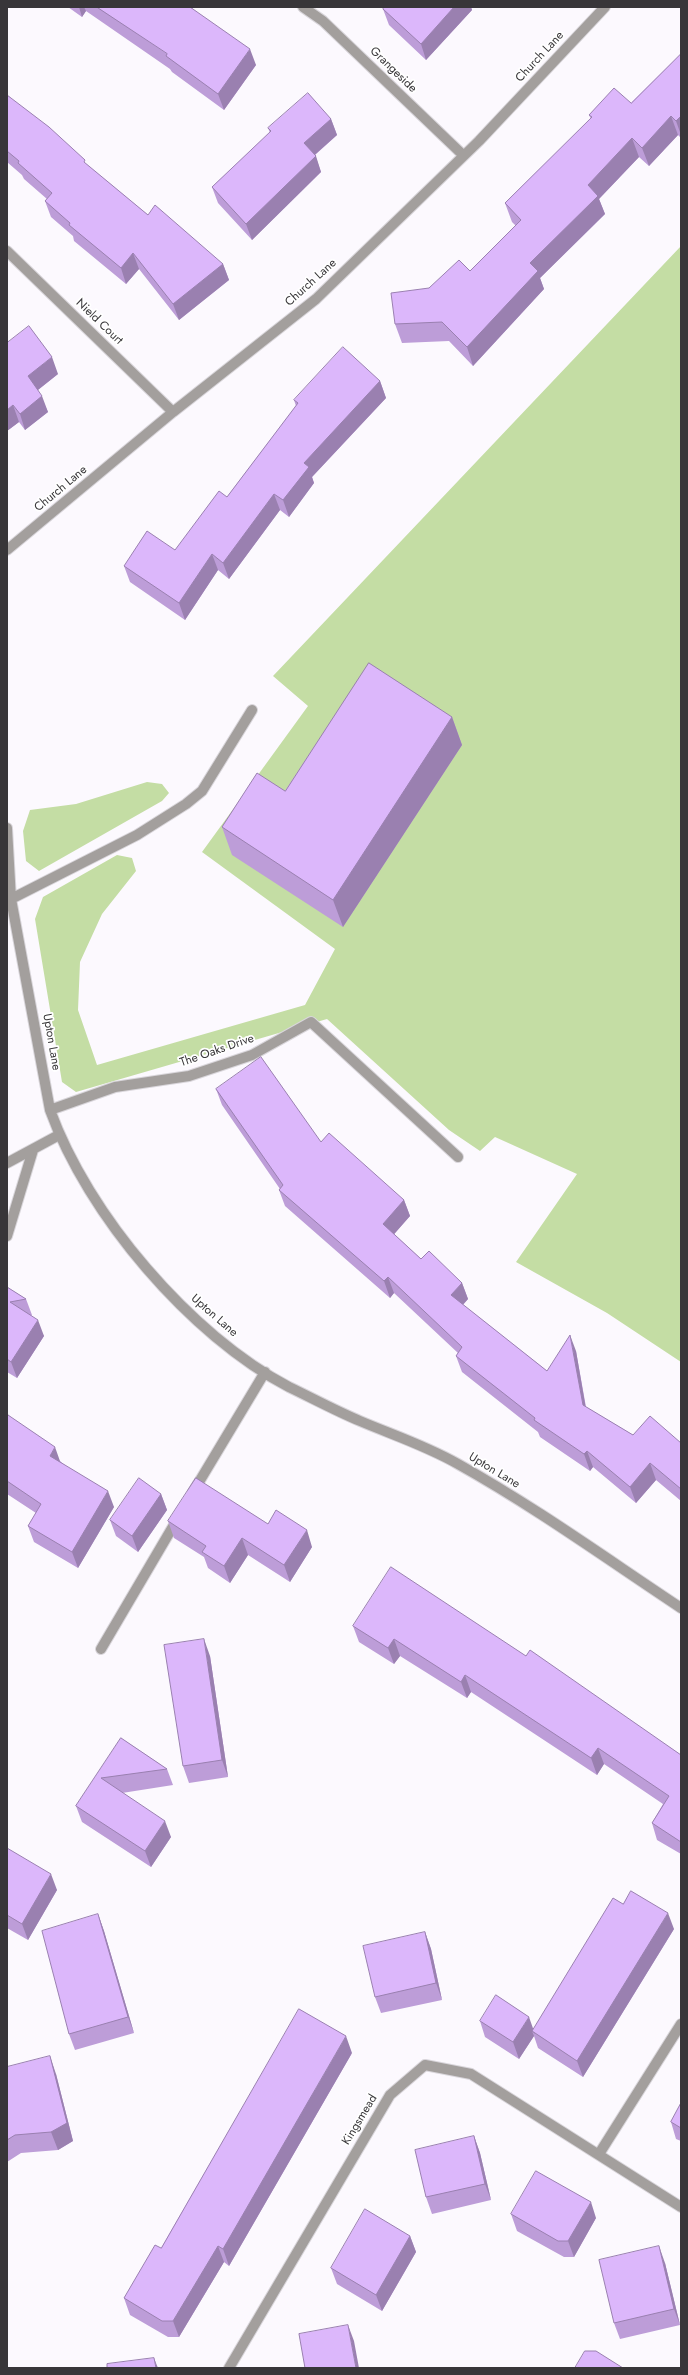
<!DOCTYPE html>
<style>
body{margin:0}
#map{position:relative;width:688px;height:2375px;overflow:hidden;background:#fcf9fe;font-family:Jost,sans-serif}
canvas{display:block}
.frame{position:absolute;inset:0;border:8px solid #383639;pointer-events:none}
</style>
<div id="map">
<canvas width="688" height="2375"></canvas>
<div class="frame"></div>
</div>
<script>
const ctx = document.querySelector('canvas').getContext('2d');
ctx.lineJoin = 'round';
function paint(path, color) {
  ctx.fillStyle = color;
  ctx.fill(path, 'evenodd');
}
function strokePath(path, color, width, dash) {
  ctx.strokeStyle = color;
  ctx.lineWidth = width;
  ctx.lineCap = dash ? 'butt' : 'round';
  ctx.setLineDash(dash || []);
  ctx.stroke(path);
}
function label(font, color, halo, rows, align = 'center') {
  ctx.font = font + ' Jost,sans-serif';
  ctx.lineWidth = 3.5;
  ctx.setLineDash([]);
  ctx.textBaseline = 'middle';
  ctx.strokeStyle = halo;
  ctx.fillStyle = color;
  for (const [text, x, y, turn = 0] of rows) {
    ctx.save();
    ctx.translate(x, y);
    ctx.rotate((+turn || 0) * Math.PI / 180);
    ctx.textAlign = isNaN(turn) ? turn : align;
    if (halo) ctx.strokeText(text, 0, 0);
    ctx.fillText(text, 0, 0);
    ctx.restore();
  }
}
const green = new Path2D(`
 M 681,246 L 681,1362 L 607,1313 L 516,1262 L 577,1174 L 495,1137 L 480,1151 L 449,1130 L 327,1019 L 76,1092 L 62,1082 L 35,919 L 43,897 L 117,855 L 132,858 L 136,871 L 102,914 L 80,962 L 78,1010 L 97,1065 L 305,1005 L 335,949 L 202,852 L 308,706 L 273,676 Z
 M 147,782 L 162,784 L 169,793 L 162,801 L 39,871 L 26,861 L 23,831 L 30,810 L 76,804 Z`);
const minor = new Path2D(`
 M 303,7 L 323,21 L 463,155
 M 7,251 L 173,412
 M 7,550 L 173,412 L 316,299 L 479,141 L 605,7
 M 7,828 L 11,899 L 50,1110 C 88,1215 190,1335 289,1387 C 312,1398 336,1411 360,1421 C 393,1435 427,1446 458,1464 C 535,1507 607,1559 681,1608
 M 11,899 L 137,835 L 186,804 L 202,791 L 252,710
 M 50,1110 L 115,1087 L 189,1076 L 252,1055 L 311,1022 L 458,1157
 M 7,1163 L 59,1135
 M 7,1236 L 33,1150
 M 193,1492 L 265,1372
 M 101,1649 L 178,1518
 M 599,2154 L 681,2024
 M 229,2368 L 390,2095 L 425,2065 L 471,2074 L 681,2207`);
const wall = new Path2D(`
 M 68,7 L 191,7 L 256,65 L 224,110 L 172,72 L 170,69 L 86,11 L 82,17 Z
 M 385,7 L 471,7 L 472,10 L 426,60 L 389,25 L 383,9 Z
 M 681,54 L 681,138 L 678,135 L 649,166 L 639,157 L 599,199 L 605,214 L 540,278 L 544,289 L 473,366 L 449,341 L 402,343 L 395,324 L 429,288 L 470,271 L 516,226 L 512,222 L 505,203 L 591,119 L 589,115 L 631,103 Z
 M 7,95 L 86,164 L 148,215 L 223,264 L 229,280 L 179,320 L 139,269 L 126,284 L 74,241 L 73,236 L 51,217 L 45,201 L 47,199 L 24,179 L 22,175 L 7,162 Z
 M 331,119 L 337,135 L 315,155 L 321,172 L 252,240 L 218,203 L 212,187 L 270,133 L 268,128 Z
 M 7,343 L 58,374 L 38,390 L 48,412 L 25,430 L 19,422 L 7,431 Z
 M 380,381 L 386,398 L 312,477 L 314,483 L 289,517 L 280,510 L 229,579 L 218,570 L 185,620 L 130,582 L 124,566 L 175,550 L 227,497 L 296,406 L 294,400 Z
 M 452,717 L 462,745 L 343,927 L 232,855 L 222,827 L 285,791 Z
 M 216,1089 L 321,1142 L 404,1200 L 410,1216 L 394,1234 L 421,1259 L 462,1283 L 468,1299 L 463,1305 L 547,1371 L 576,1351 L 586,1407 L 633,1435 L 676,1440 L 681,1443 L 681,1501 L 656,1480 L 636,1503 L 593,1467 L 590,1471 L 540,1437 L 538,1432 L 462,1372 L 456,1356 L 458,1353 L 394,1293 L 390,1298 L 285,1206 L 279,1190 L 280,1189 L 222,1105 Z
 M 7,1287 L 26,1299 L 32,1315 L 31,1316 L 44,1336 L 17,1378 L 7,1372 Z
 M 7,1416 L 114,1507 L 78,1568 L 34,1542 L 28,1526 L 36,1513 L 7,1494 Z
 M 161,1494 L 167,1510 L 138,1552 L 116,1536 L 110,1520 Z
 M 168,1521 L 268,1524 L 312,1547 L 290,1582 L 248,1555 L 230,1583 L 208,1568 L 204,1557 L 174,1538 Z
 M 353,1626 L 526,1656 L 681,1755 L 681,1854 L 657,1840 L 652,1823 L 663,1804 L 604,1764 L 597,1775 L 471,1692 L 467,1698 L 400,1656 L 394,1664 L 359,1642 Z
 M 210,1656 L 228,1777 L 189,1783 L 183,1766 Z
 M 121,1738 L 167,1769 L 173,1785 L 122,1793 L 171,1837 L 151,1867 L 82,1822 L 76,1806 Z
 M 7,1848 L 57,1890 L 28,1940 L 7,1928 Z
 M 623,1904 L 674,1929 L 583,2077 L 538,2048 L 534,2036 L 519,2059 L 485,2037 L 480,2021 L 534,2029 Z
 M 98,1914 L 104,1931 L 134,2033 L 75,2050 L 69,2034 Z
 M 425,1932 L 431,1949 L 442,2000 L 381,2013 L 375,1997 Z
 M 352,2053 L 229,2266 L 224,2262 L 179,2337 L 168,2337 L 130,2315 L 124,2298 L 161,2248 Z
 M 7,2067 L 56,2074 L 73,2141 L 58,2150 L 21,2153 L 7,2162 Z
 M 681,2103 L 681,2141 L 676,2139 L 671,2122 Z
 M 474,2136 L 480,2153 L 491,2200 L 432,2214 L 426,2197 Z
 M 511,2214 L 596,2218 L 574,2257 L 564,2257 L 517,2231 Z
 M 410,2236 L 416,2252 L 382,2311 L 337,2284 L 331,2268 Z
 M 665,2263 L 680,2325 L 620,2339 L 614,2323 Z`);
const shadedWall = new Path2D(`
 M 79,7 L 84,7 L 86,11 L 82,17 Z
 M 454,7 L 471,7 L 472,10 L 426,60 L 421,44 Z
 M 250,49 L 256,65 L 224,110 L 218,94 Z
 M 671,116 L 678,135 L 649,166 L 642,148 Z
 M 681,116 L 681,135 L 676,121 Z
 M 331,119 L 337,135 L 310,159 L 304,143 Z
 M 632,138 L 639,157 L 599,199 L 605,214 L 540,278 L 544,289 L 473,366 L 467,347 L 588,185 Z
 M 316,156 L 321,172 L 252,240 L 246,224 Z
 M 133,253 L 139,269 L 126,284 L 121,268 Z
 M 223,264 L 229,280 L 179,320 L 173,304 Z
 M 52,357 L 58,374 L 34,393 L 28,376 Z
 M 380,381 L 386,398 L 312,477 L 314,483 L 289,517 L 283,500 L 304,463 Z
 M 42,396 L 48,412 L 25,430 L 20,414 Z
 M 13,405 L 19,422 L 7,431 L 7,410 Z
 M 274,494 L 280,510 L 229,579 L 223,563 Z
 M 212,554 L 218,570 L 185,620 L 179,603 Z
 M 452,717 L 462,745 L 343,927 L 333,900 Z
 M 404,1200 L 410,1216 L 389,1240 L 383,1224 Z
 M 388,1277 L 394,1293 L 390,1298 L 384,1281 Z
 M 462,1283 L 468,1299 L 457,1311 L 451,1295 Z
 M 38,1320 L 44,1336 L 17,1378 L 11,1362 Z
 M 570,1335 L 576,1351 L 588,1421 L 583,1405 Z
 M 55,1447 L 61,1464 L 50,1456 Z
 M 587,1451 L 593,1467 L 590,1471 L 584,1454 Z
 M 650,1463 L 656,1480 L 636,1503 L 630,1487 Z
 M 108,1491 L 114,1507 L 78,1568 L 72,1552 Z
 M 161,1494 L 167,1510 L 138,1552 L 132,1536 Z
 M 307,1530 L 312,1547 L 290,1582 L 284,1565 Z
 M 242,1538 L 248,1555 L 230,1583 L 224,1566 Z
 M 204,1639 L 210,1656 L 228,1777 L 222,1760 Z
 M 394,1639 L 400,1656 L 394,1664 L 388,1648 Z
 M 465,1675 L 471,1692 L 467,1698 L 461,1682 Z
 M 598,1748 L 604,1764 L 597,1775 L 591,1758 Z
 M 165,1821 L 171,1837 L 151,1867 L 145,1851 Z
 M 51,1874 L 57,1890 L 28,1940 L 22,1924 Z
 M 668,1913 L 674,1929 L 583,2077 L 577,2061 Z
 M 98,1914 L 104,1931 L 134,2033 L 128,2017 Z
 M 425,1932 L 431,1949 L 442,2000 L 436,1983 Z
 M 529,2017 L 535,2034 L 532,2031 L 534,2036 L 519,2059 L 513,2042 Z
 M 346,2036 L 352,2053 L 229,2266 L 223,2249 Z
 M 50,2056 L 56,2074 L 73,2141 L 58,2150 L 51,2132 Z
 M 474,2136 L 480,2153 L 491,2200 L 485,2184 Z
 M 591,2202 L 596,2218 L 574,2257 L 568,2241 Z
 M 410,2236 L 416,2252 L 382,2311 L 376,2295 Z
 M 218,2246 L 224,2262 L 179,2337 L 173,2321 Z
 M 659,2246 L 665,2263 L 680,2325 L 674,2309 Z
 M 348,2325 L 354,2341 L 359,2368 L 356,2368 Z
 M 154,2358 L 158,2368 L 156,2368 Z`);
const building = new Path2D(`
 M 97,7 L 190,7 L 250,49 L 218,94 L 166,56 L 167,54 Z
 M 385,7 L 454,7 L 421,44 L 383,9 Z
 M 681,54 L 681,116 L 676,121 L 671,116 L 642,148 L 632,138 L 588,185 L 598,196 L 530,263 L 538,271 L 467,347 L 442,322 L 395,324 L 391,293 L 429,288 L 459,260 L 470,271 L 521,220 L 505,203 L 592,117 L 589,115 L 614,88 L 631,103 Z
 M 308,93 L 331,119 L 304,143 L 316,156 L 246,224 L 212,187 L 271,131 L 268,128 Z
 M 7,95 L 49,127 L 85,160 L 84,162 L 148,215 L 155,205 L 223,264 L 173,304 L 133,253 L 121,268 L 69,225 L 70,223 L 45,201 L 52,193 L 18,163 L 19,161 L 7,151 Z
 M 29,326 L 52,357 L 28,376 L 42,396 L 20,414 L 13,405 L 7,410 L 7,343 Z
 M 343,347 L 380,381 L 304,463 L 309,467 L 283,500 L 274,494 L 223,563 L 212,554 L 179,603 L 124,566 L 147,531 L 175,550 L 219,491 L 227,497 L 298,403 L 294,400 Z
 M 369,663 L 452,717 L 333,900 L 222,827 L 257,773 L 285,791 Z
 M 261,1057 L 321,1142 L 329,1133 L 404,1200 L 383,1224 L 421,1259 L 429,1251 L 462,1283 L 451,1295 L 547,1371 L 570,1335 L 583,1405 L 633,1435 L 650,1416 L 681,1443 L 681,1489 L 650,1463 L 630,1487 L 587,1451 L 584,1454 L 534,1420 L 535,1418 L 456,1356 L 462,1347 L 388,1277 L 384,1281 L 279,1190 L 283,1185 L 216,1089 Z
 M 7,1287 L 26,1299 L 10,1302 L 38,1320 L 11,1362 L 7,1359 Z
 M 8,1415 L 55,1447 L 50,1456 L 108,1491 L 72,1552 L 28,1526 L 41,1504 L 7,1481 L 7,1416 Z
 M 139,1478 L 161,1494 L 132,1536 L 110,1520 Z
 M 196,1478 L 268,1524 L 276,1510 L 307,1530 L 284,1565 L 242,1538 L 224,1566 L 202,1552 L 206,1546 L 168,1521 Z
 M 391,1567 L 526,1656 L 530,1650 L 681,1755 L 681,1842 L 652,1823 L 669,1796 L 598,1748 L 591,1758 L 465,1675 L 461,1682 L 394,1639 L 388,1648 L 353,1626 Z
 M 204,1639 L 222,1760 L 183,1766 L 164,1645 Z
 M 121,1738 L 167,1769 L 101,1778 L 165,1821 L 145,1851 L 76,1806 Z
 M 7,1848 L 51,1874 L 22,1924 L 7,1915 Z
 M 631,1891 L 668,1913 L 577,2061 L 532,2031 L 613,1898 L 623,1904 Z
 M 98,1914 L 128,2017 L 69,2034 L 42,1931 Z
 M 425,1932 L 436,1983 L 375,1997 L 363,1946 Z
 M 496,1995 L 529,2017 L 513,2042 L 480,2021 Z
 M 299,2009 L 346,2036 L 223,2249 L 218,2246 L 173,2321 L 162,2321 L 124,2298 L 155,2245 L 161,2248 Z
 M 50,2056 L 67,2123 L 51,2132 L 15,2135 L 7,2140 L 7,2067 Z
 M 681,2103 L 681,2128 L 671,2122 Z
 M 474,2136 L 485,2184 L 426,2197 L 415,2150 Z
 M 536,2171 L 591,2202 L 568,2241 L 558,2241 L 511,2214 Z
 M 365,2209 L 410,2236 L 376,2295 L 331,2268 Z
 M 659,2246 L 674,2309 L 614,2323 L 599,2260 Z
 M 348,2325 L 356,2368 L 305,2368 L 299,2334 Z
 M 585,2351 L 596,2351 L 623,2368 L 575,2368 Z
 M 154,2358 L 156,2368 L 107,2368 L 107,2364 Z`);
const streetNames = [
 ["Church Lane",540,57,-47],
 ["Grangeside",393,70,44],
 ["Church Lane",311,283,-42],
 ["Nield Court",99,322,44],
 ["Church Lane",61,489,-40],
 ["Upton Lane",51,1042,80],
 ["The Oaks Drive",217,1051,-19],
 ["Upton Lane",214,1316,41],
 ["Upton Lane",494,1471,31],
 ["Kingsmead",360,2120,-59]
];
paint(green, '#c4dda4');
strokePath(minor, '#d9d6db', 12);
strokePath(minor, '#a39f9d', 10);
paint(wall, '#bd9dd8');
paint(shadedWall, '#9a80b0');
paint(building, '#dcb7fb');
strokePath(building, '#9a80b0', 1);
label('12px', '#383639', '#fff', streetNames);
</script>
